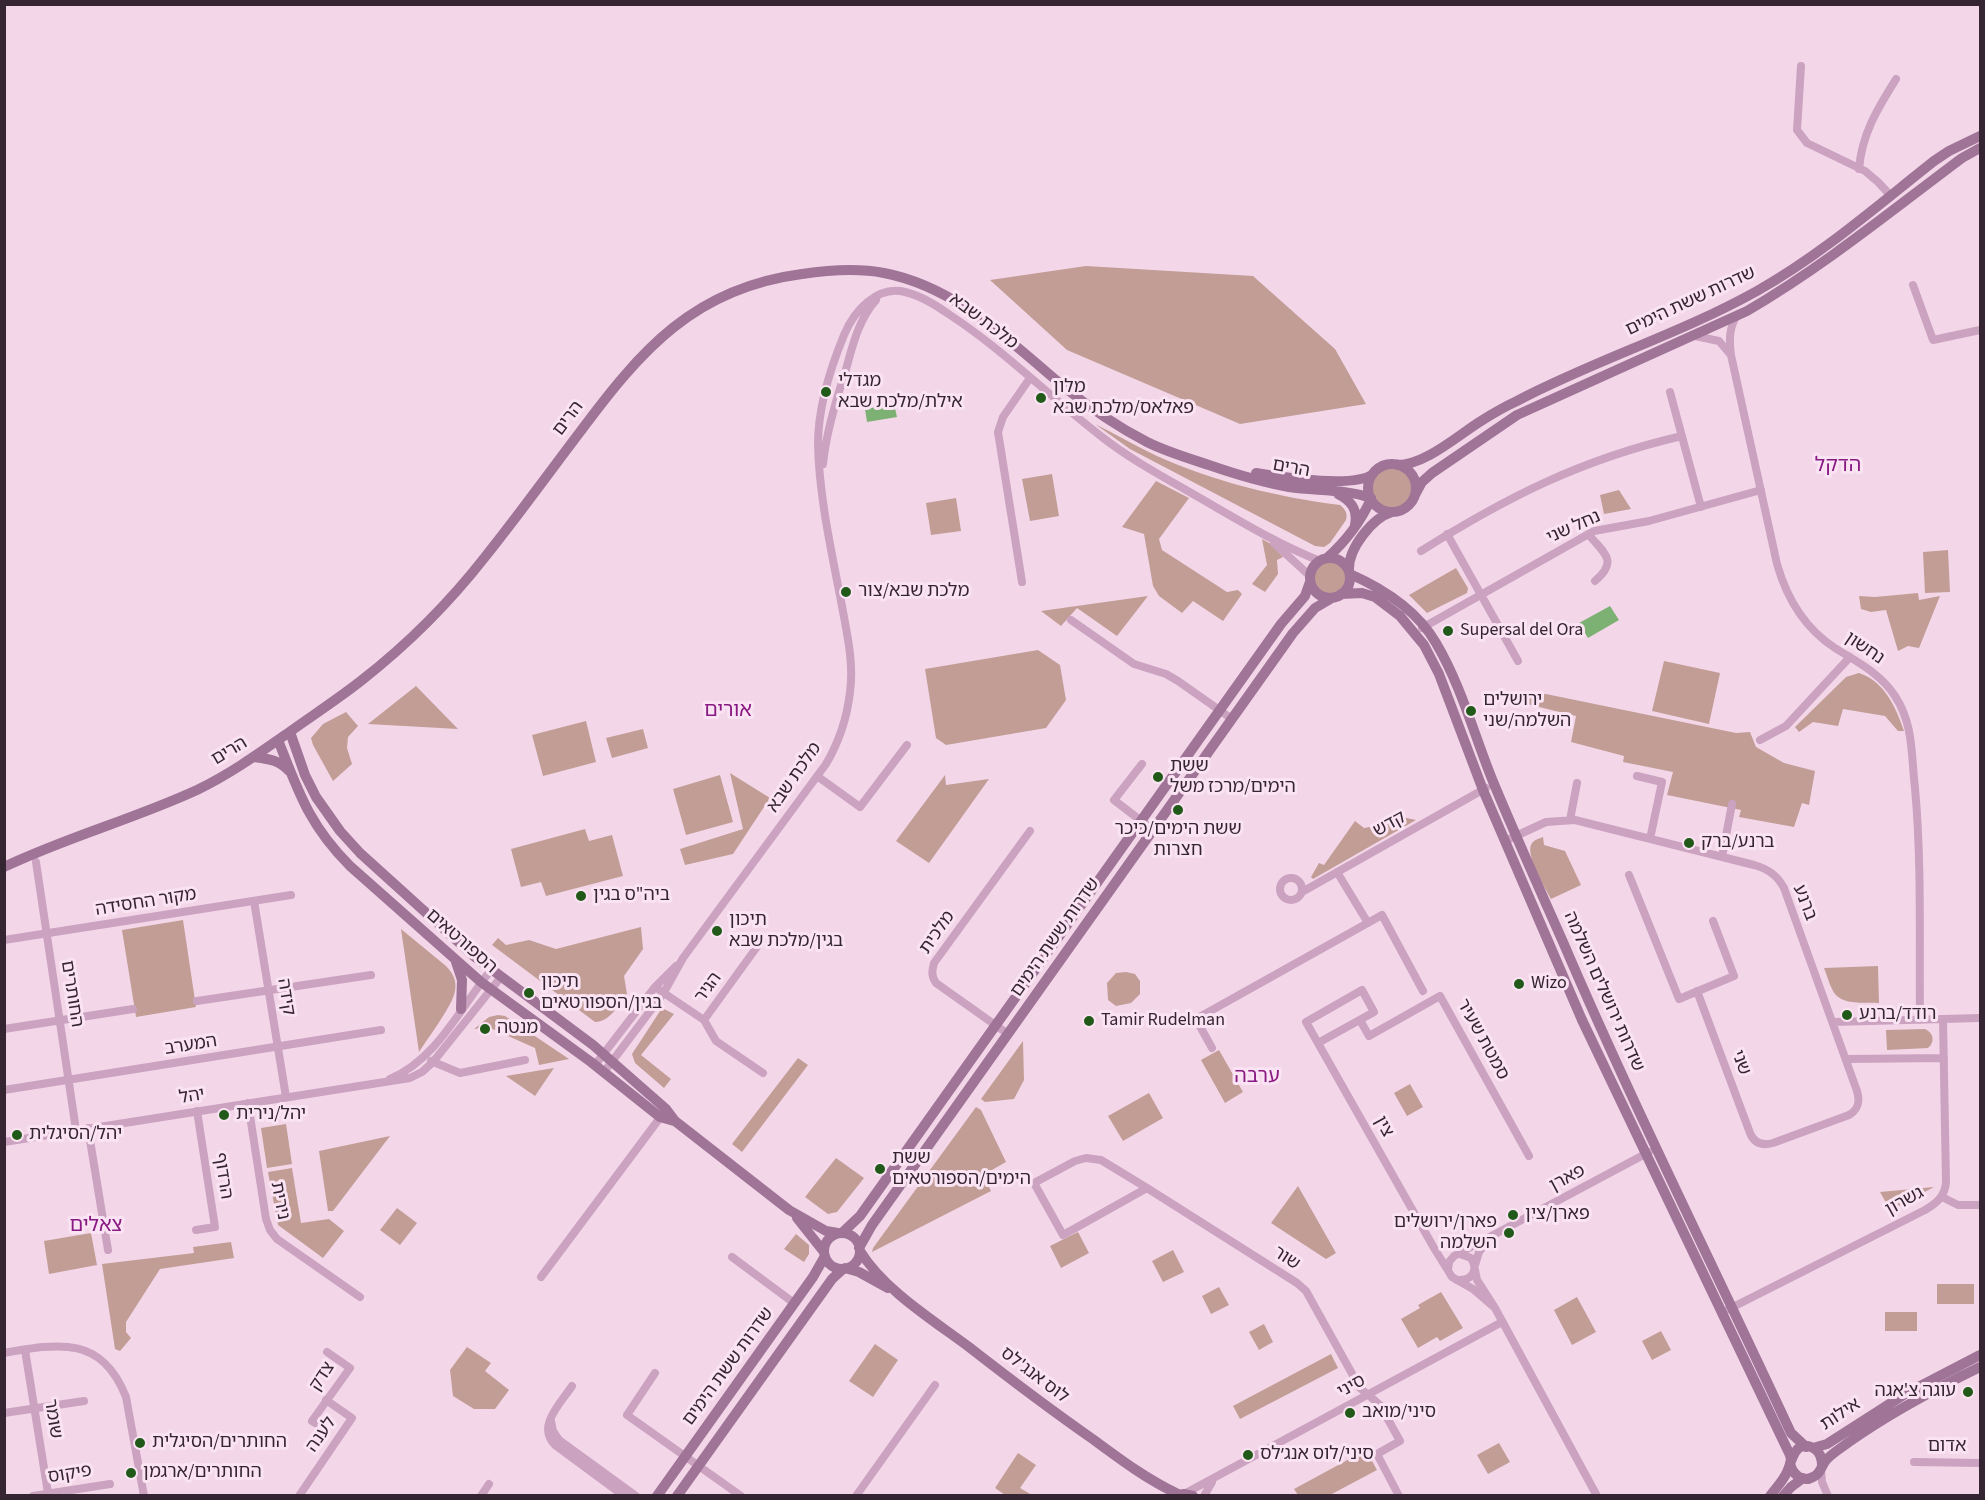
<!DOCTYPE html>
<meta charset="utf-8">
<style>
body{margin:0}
#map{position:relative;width:1985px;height:1500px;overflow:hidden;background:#f3d7e9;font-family:"Source Sans 3",sans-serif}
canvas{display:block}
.frame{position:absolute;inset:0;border:6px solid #352533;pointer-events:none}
</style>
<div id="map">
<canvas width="1985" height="1500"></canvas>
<div class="frame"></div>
</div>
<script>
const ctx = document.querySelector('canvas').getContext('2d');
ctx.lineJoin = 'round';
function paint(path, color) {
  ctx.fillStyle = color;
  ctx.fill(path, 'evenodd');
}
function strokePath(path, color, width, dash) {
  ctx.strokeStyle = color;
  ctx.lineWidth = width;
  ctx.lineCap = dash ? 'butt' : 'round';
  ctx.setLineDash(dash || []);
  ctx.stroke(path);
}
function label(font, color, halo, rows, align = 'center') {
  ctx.font = font + ' "Source Sans 3","Noto Sans Hebrew",sans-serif';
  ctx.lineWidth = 6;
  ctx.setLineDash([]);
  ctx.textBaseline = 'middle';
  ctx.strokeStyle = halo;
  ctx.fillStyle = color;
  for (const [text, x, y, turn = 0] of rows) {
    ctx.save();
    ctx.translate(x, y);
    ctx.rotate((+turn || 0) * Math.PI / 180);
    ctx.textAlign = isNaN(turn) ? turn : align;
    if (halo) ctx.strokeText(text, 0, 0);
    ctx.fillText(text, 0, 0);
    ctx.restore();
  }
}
const green = new Path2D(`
 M 1086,266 L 1253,276 L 1335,349 L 1366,404 L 1240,424 L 1067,350 L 990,280 Z
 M 1095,424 C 1115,434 1136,446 1157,456 C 1215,482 1277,497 1340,505 C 1345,509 1348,513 1346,520 L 1330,543 L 1324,547 L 1315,546 L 1130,449 Z
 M1371 488a21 21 0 1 1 42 0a21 21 0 1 1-42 0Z
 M 1052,474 L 1059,516 L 1030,521 L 1022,479 Z
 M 1156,481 L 1189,498 L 1159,539 L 1162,550 L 1227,592 L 1238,590 L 1242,594 L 1223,621 L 1193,601 L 1182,613 L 1159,596 L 1153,586 L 1144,534 L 1122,527 Z
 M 1619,490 L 1631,509 L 1604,514 L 1600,495 Z
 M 956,498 L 961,531 L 931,535 L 926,503 Z
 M 1262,539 L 1271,544 L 1283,557 L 1277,560 L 1278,574 L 1265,592 L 1252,584 L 1267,565 Z
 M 1948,550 L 1950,592 L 1925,593 L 1923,552 Z
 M1313 578a17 17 0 1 1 34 0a17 17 0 1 1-34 0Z
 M 1456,568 L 1468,588 L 1467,593 L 1427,613 L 1409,595 Z
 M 1918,593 L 1919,600 L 1940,596 L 1919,648 L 1908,646 L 1898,651 L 1886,610 L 1871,612 L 1861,609 L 1859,596 L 1875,597 Z
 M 1148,596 L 1117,636 L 1077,608 L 1061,626 L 1041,611 Z
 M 1038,650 L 1060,665 L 1066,700 L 1046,728 L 946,745 L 936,738 L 925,669 Z
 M 1664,661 L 1720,673 L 1709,724 L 1652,711 Z
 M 1859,673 C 1884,681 1896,707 1904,731 L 1898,731 L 1885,716 L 1843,709 L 1838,726 L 1813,722 L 1799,732 L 1795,727 L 1841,682 L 1846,677 Z
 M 416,686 L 458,729 L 368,724 Z
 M 1546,694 L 1736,733 L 1750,732 L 1756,747 L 1784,763 L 1815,771 L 1809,805 L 1802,803 L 1794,827 L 1739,817 L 1741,810 L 1667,795 L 1673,772 L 1623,762 L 1624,756 L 1571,742 L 1576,716 L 1527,704 L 1529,696 Z
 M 346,712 L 358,726 L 348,737 L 347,748 L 352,764 L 333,781 L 313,745 L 311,738 L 323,724 Z
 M 586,721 L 596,762 L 543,776 L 532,735 Z
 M 643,729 L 648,748 L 612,758 L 606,738 Z
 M 730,773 L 770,798 L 733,854 L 685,865 L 680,849 L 743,829 Z
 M 720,775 L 733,822 L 686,835 L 673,789 Z
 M 945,775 L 946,785 L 989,779 L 929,863 L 896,841 Z
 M 1402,817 L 1416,820 L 1313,879 L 1311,877 L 1319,863 L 1324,865 L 1355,821 L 1364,828 L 1398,822 Z
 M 585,829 L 589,841 L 612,835 L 623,876 L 546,896 L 541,882 L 521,887 L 511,849 Z
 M 1543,837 L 1544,845 L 1565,851 L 1581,885 L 1551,899 C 1545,888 1526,856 1531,845 C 1533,840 1538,839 1543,837 Z
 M 183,920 L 196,1007 L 136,1017 L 122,930 Z
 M 641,927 L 643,949 L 624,976 L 627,994 C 618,1005 610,1022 595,1022 L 492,945 L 498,938 L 506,945 L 529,940 L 556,949 Z
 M 401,929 L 446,966 C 453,973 457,981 455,991 C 453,1005 428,1038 419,1052 Z
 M 1878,966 L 1879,1003 C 1865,1002 1841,1006 1833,991 C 1829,984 1827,975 1824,968 Z
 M 1126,972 L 1135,974 L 1140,981 L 1140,994 L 1131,1003 L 1116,1006 L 1108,1000 L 1107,983 L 1116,973 Z
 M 662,1008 L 674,1014 L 641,1055 L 671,1079 L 664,1088 L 635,1063 L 632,1054 Z
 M 498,1015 L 505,1016 L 569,1059 L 539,1065 L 535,1048 L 488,1027 L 474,1029 L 489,1017 Z
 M 1925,1029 C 1934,1033 1935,1042 1928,1048 L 1887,1050 L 1886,1030 Z
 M 1023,1041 L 1024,1080 L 1014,1099 L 985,1102 L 981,1099 Z
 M 1219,1050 L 1243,1092 L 1225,1103 L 1201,1060 Z
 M 798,1058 L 808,1065 L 742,1152 L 732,1144 Z
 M 554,1068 L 535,1096 L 506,1076 Z
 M 1410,1084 L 1423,1107 L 1407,1116 L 1394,1093 Z
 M 1149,1093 L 1163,1118 L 1123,1141 L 1108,1116 Z
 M 976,1107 L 981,1110 L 1006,1162 L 983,1175 L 991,1191 L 872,1252 L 873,1248 Z
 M 286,1124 L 292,1164 L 267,1168 L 261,1128 Z
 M 390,1136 L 333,1211 L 328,1211 L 319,1151 Z
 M 836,1158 L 864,1178 L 837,1212 L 828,1214 L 805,1197 Z
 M 292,1168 L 301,1223 L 329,1219 L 344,1231 L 323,1258 L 278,1225 L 268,1172 Z
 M 1298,1186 L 1336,1253 L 1326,1259 L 1271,1223 Z
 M 1934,1187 L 1899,1206 L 1892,1208 L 1888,1206 L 1880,1192 Z
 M 397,1208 L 417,1223 L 400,1245 L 380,1230 Z
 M 1078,1232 L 1089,1253 L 1061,1268 L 1050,1246 Z
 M 91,1233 L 97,1265 L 49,1274 L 44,1241 Z
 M 796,1234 L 809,1245 L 809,1254 L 804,1262 L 784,1249 Z
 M 231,1242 L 234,1258 L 160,1269 L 126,1322 L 126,1332 L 131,1338 L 120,1351 L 115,1349 L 102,1264 L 194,1253 L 193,1247 Z
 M 1173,1250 L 1184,1272 L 1163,1282 L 1152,1261 Z
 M 1937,1284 L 1974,1284 L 1974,1304 L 1937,1304 Z
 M 1219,1287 L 1229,1305 L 1211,1314 L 1202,1296 Z
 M 1441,1292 L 1463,1328 L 1440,1341 L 1437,1337 L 1418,1348 L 1401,1319 L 1420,1308 L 1418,1305 Z
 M 1577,1297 L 1596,1332 L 1572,1345 L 1554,1310 Z
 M 1885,1312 L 1917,1312 L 1917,1331 L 1885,1331 Z
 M 1264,1324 L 1273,1342 L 1259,1350 L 1249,1332 Z
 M 1661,1331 L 1671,1350 L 1652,1360 L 1642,1341 Z
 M 875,1344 L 898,1360 L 873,1397 L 849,1381 Z
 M 467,1347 L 491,1363 L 485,1371 L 509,1390 L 495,1409 L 474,1409 L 453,1396 L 450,1370 Z
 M 1331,1354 L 1338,1368 L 1240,1419 L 1233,1406 Z
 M 1499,1443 L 1510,1462 L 1488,1474 L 1477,1455 Z
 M 1366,1450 L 1377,1470 L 1330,1495 L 1298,1495 L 1294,1489 Z
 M 1018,1453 L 1036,1465 L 1020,1488 L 1032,1495 L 1005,1495 L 995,1488 Z`);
const water = new Path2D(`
 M 894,404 L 897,417 L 867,422 L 865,409 Z
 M 1610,606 L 1619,620 L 1588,638 L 1579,623 Z`);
const street = new Path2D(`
 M 1801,66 L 1797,130 L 1807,143 L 1865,171 L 1878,182 L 1890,195
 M 1859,169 C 1862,133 1878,108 1896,79
 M 1913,285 L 1933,340 L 1980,330
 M 1737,315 C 1729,328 1729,340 1731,355 L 1777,564 C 1787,599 1804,628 1835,648 C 1857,662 1880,673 1895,696 C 1914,725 1911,755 1915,788 C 1922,865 1919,942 1920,1020
 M 1695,336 L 1719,341 L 1730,354
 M 1670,392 L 1701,507
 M 823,464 C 826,433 835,403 845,373 C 852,348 858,320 876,300
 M 1447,534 L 1518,661
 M 1588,534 C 1604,553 1619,561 1595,581
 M 1274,543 L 1310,576
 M 1421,551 C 1507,497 1582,459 1682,436
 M 1022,582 L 998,432 L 1003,417 L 1030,378
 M 1071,620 L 1134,664 L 1166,674 L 1178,681 L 1232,719
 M 1422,628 L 1594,531 L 1649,521 L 1761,490
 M 1760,740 L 1786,726 L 1850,657
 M 1142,764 L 1114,800 L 1153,830
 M 817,776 L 860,807 L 907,745
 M 1637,776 L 1662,782 L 1650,839
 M 1570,820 L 1577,783
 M 1505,841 L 1546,822 L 1575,820 L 1754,865 C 1768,869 1777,875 1784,888 L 1857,1091 C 1860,1101 1859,1109 1849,1115 L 1773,1143 C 1762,1146 1754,1143 1750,1133 L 1697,991
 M 1722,857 L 1732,804
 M 36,862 L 76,1130
 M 1337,872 L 1368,923
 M 1629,875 L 1679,999 L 1734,976 L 1713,921
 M1280 889a11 11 0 1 1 22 0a11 11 0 1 1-22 0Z
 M 1302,892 L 1486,788
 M 254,901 L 286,1097
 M 4,940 L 291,895
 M 655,987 L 704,1020 L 716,1041 L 763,1073
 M 197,1001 L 371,975
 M 704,1020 L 759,944
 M 1360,1020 L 1369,1036 L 1440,996 L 1529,1156
 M 1833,1022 L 1980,1018
 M 4,1029 L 133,1009
 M 1008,1034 L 936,983 C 931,976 932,971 934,963 L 1030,831
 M 1318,1043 L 1374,1012 L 1362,990 L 1306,1022 L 1434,1248 L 1452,1277 L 1473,1289 L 1495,1308
 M 1212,1048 L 1196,1019 L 1382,915 L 1423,991
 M 1846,1059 L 1944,1058
 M 431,1061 L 460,1073 L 525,1060
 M 595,1065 L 655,987 L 676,966
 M 604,1072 L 663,994 L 683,958 L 826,764 C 839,742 847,718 850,692 C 854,663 847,634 842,606 C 832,554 819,497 818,444 C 818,408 830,369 844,335 C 854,311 877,285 905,292 C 922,296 937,306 950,315 C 1005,351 1051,398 1102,437 C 1130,459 1162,476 1193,494 C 1235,518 1275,543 1320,561
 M 390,1079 C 437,1059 460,1008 491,970
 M 4,1090 L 381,1030
 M 248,1103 L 266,1219 L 270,1230 L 277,1239 L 360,1297
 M 88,1128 L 108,1250
 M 4,1142 L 410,1078 L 422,1072 L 433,1062 L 501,977
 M 1086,1158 L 1101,1160 L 1147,1188 L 1063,1235 L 1034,1183 L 1075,1161 Z
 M 1147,1188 L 1297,1283 L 1306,1291 L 1360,1388 L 1380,1405 L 1400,1441 L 1377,1454 L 1399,1496
 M 1942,1197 L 1958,1205 L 1980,1205
 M 196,1230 L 215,1227 L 197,1111
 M 732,1257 L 794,1303
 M 1475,1265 L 1479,1252 L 1489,1240
 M 1448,1270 L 1449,1262 L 1454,1256 L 1649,1152
 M 1475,1270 L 1477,1280 L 1495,1308 L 1597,1496
 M 541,1277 L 662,1115
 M 1457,1280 C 1472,1281 1479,1270 1471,1258 L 1460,1254
 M 1727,1310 L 1925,1210 C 1937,1203 1945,1196 1946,1182 L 1943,1019
 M 25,1350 L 48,1493
 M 4,1353 C 60,1343 102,1336 126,1397 L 144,1496
 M 655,1373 L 627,1415 L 741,1496
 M 572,1386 C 561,1403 536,1426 555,1445 L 624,1496
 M 4,1413 L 84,1401
 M 551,1421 L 553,1431 L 559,1440 L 636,1496
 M 317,1424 L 312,1421 L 350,1368 L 327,1352
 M 1914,1462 L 1980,1463
 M 1821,1469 L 1822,1482 L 1828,1496
 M 1184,1494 L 1502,1322
 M 33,1496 L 110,1484
 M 299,1496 L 352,1418 L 326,1400
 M 481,1496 L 489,1484
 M 856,1496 L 935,1385
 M 1204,1496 L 1212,1482`);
const secondary = new Path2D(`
 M1368 488a24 24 0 1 1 48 0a24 24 0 1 1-48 0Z
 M 1397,465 C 1425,465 1457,436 1481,421 C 1492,414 1504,407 1517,401 C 1595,360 1680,334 1757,291 C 1821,255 1877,206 1934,161 L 1949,151 L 1980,136
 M 1256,473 C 1281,477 1351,488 1372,475
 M 1338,494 C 1352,501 1358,510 1355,525
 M 1415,495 L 1422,482 L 1432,473 L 1517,415 L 1747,311 C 1824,266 1891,211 1962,158 L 1980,148
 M 1327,558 C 1345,542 1361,521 1371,499
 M1310 578a20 20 0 1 1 40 0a20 20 0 1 1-40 0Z
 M 1349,570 C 1348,549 1372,518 1392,512
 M 1350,574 C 1384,589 1417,610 1436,643 C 1462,687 1475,738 1494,784 C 1516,837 1540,890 1563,942 C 1634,1108 1715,1269 1791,1433 L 1806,1447
 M 1341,594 L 1362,593 L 1375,597 L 1400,616 L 1424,645 L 1439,674 L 1483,790 L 1582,1020 L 1790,1455 L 1791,1460
 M 290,732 L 305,775 L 316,797 L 340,831 L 360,853 L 475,957 L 593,1045 L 666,1109 L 675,1121 L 789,1210 L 826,1231 L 838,1233
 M 278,740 C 299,793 309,825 350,866 L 481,982 L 591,1062 L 660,1117 L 674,1121
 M 254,757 C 269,759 279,760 289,771
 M 4,867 C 67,837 134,819 197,790 C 230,774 258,754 288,733 C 313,715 338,699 362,680 C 408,644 449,603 485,557 C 518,516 548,474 580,432 C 641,350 694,288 802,274 C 829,270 858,268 884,273 C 957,287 1009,341 1064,387 C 1090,408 1118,427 1147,442 C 1167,452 1188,458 1209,465 C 1235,474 1261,482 1289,487 C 1316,491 1345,489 1371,498
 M 456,962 L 462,980 L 461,1009
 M 797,1218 L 824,1252
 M 842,1233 L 860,1216 L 1281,624 L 1305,596 L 1310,582
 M824 1251a18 18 0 1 1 36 0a18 18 0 1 1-36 0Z
 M 859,1248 L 872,1225 L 1293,633 L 1315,608 L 1332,598
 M 860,1251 C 884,1290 933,1320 969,1347 C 1010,1379 1051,1410 1094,1440 C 1121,1460 1148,1480 1178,1494
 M 845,1268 L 859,1272 L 888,1288
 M 1813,1448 L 1827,1444 L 1905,1394 L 1980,1355
 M 1790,1463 C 1792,1474 1802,1483 1813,1477 C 1821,1474 1821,1465 1827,1459 C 1833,1453 1841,1448 1849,1442 C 1890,1413 1935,1389 1980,1367
 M 657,1496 L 813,1277 L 825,1256
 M 677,1496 L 832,1279 L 843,1269
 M 1174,1496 L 1184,1494 L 1193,1496
 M 1770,1496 C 1776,1488 1783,1481 1787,1472 C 1792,1461 1795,1437 1815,1449 C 1821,1453 1822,1459 1822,1466
 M 1783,1496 L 1791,1487 L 1803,1478`);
const markers = [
 [826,392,6,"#205918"],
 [1041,398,6,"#205918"],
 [846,592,6,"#205918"],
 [1448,631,6,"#205918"],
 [1471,711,6,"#205918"],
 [1158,777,6,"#205918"],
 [1178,810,6,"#205918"],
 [1689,843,6,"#205918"],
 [581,896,6,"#205918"],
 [717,931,6,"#205918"],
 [1519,984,6,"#205918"],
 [529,993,6,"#205918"],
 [1847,1015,6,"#205918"],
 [1089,1021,6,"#205918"],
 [485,1029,6,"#205918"],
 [224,1115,6,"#205918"],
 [17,1135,6,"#205918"],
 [880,1169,6,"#205918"],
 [1513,1215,6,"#205918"],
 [1509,1233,6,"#205918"],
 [1968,1392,6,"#205918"],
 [1350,1413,6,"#205918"],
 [140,1443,6,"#205918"],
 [1248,1455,6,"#205918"],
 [131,1473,6,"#205918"]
];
const streetNames = [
 ["שדרות ששת הימים",1691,302,-25],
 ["מלכת שבא",983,322,37],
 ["הרים",569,419,-53],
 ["הרים",1291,469,10],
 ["נחל שני",1574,528,-24],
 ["נחשון",1864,649,34],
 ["הרים",230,752,-31],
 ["מלכת שבא",795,778,-55],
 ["קדש",1390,825,-29],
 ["מקור החסידה",146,903,-9],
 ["ברנע",1804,903,69],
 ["מלכית",938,933,-55],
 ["שדרות ששת הימים",1056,938,-55],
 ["הספורטאים",461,942,41],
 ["הגיר",709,988,-54],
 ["שדרות ירושלים השלמה",1603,992,66],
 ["החותרים",71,994,81],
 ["קידה",285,997,81],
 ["סמטת שעיר",1482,1040,61],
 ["המערב",191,1046,-9],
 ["שני",1740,1063,69],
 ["יהל",192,1097,-9],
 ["צין",1383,1127,61],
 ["הרדוף",222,1176,81],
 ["פארן",1568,1179,-28],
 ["נירית",279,1201,79],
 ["גשרון",1905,1202,-29],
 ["שור",1286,1259,33],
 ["שדרות ששת הימים",729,1367,-54],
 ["לוס אנג'לס",1034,1376,37],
 ["צדק",323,1377,-57],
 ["סיני",1352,1387,-29],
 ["אילות",1841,1415,-33],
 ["שומר",52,1419,81],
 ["לענה",322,1435,-55],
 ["אדום",1947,1447],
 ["פיקוס",70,1475,-9]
];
const poiNames = [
 ["מגדלי",838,382],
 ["אילת/מלכת שבא",838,403],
 ["מלון",1053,388],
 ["פאלאס/מלכת שבא",1053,409],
 ["מלכת שבא/צור",858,592],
 ["Supersal del Ora",1460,631],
 ["ירושלים",1483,701],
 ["השלמה/שני",1483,722],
 ["ששת",1170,767],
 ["הימים/מרכז משל",1170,788],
 ["ששת הימים/כיכר",1178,830,"center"],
 ["חצרות",1178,851,"center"],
 ["ברנע/ברק",1701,843],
 ["ביה\"ס בגין",593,896],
 ["תיכון",729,921],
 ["בגין/מלכת שבא",729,942],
 ["תיכון",541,983],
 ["בגין/הספורטאים",541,1004],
 ["Wizo",1531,984],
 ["רודד/ברנע",1859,1015],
 ["Tamir Rudelman",1101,1021],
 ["מנטה",497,1029],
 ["יהל/נירית",236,1115],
 ["יהל/הסיגלית",29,1135],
 ["ששת",892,1159],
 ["הימים/הספורטאים",892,1180],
 ["פארן/צין",1525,1215],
 ["פארן/ירושלים",1497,1223,"right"],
 ["השלמה",1497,1244,"right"],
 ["עוגה צ'אגה",1956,1392,"right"],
 ["סיני/מואב",1362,1413],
 ["החותרים/הסיגלית",152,1443],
 ["סיני/לוס אנג׳לס",1260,1455],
 ["החותרים/ארגמן",143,1473]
];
const neighbourhoodNames = [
 ["הדקל",1838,467],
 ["אורים",728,712],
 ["ערבה",1257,1078],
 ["צאלים",96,1227]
];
paint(green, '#c29d96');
paint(water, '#7db174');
strokePath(street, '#cba2c0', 8);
strokePath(secondary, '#9f7497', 10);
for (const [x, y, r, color] of markers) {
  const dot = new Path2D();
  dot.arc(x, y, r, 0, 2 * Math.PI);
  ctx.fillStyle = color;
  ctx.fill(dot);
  strokePath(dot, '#fae3f2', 2);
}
label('18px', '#352533', '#fae3f2', streetNames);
label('18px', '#352533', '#fae3f2', poiNames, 'left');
label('20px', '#891983', '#fae3f2', neighbourhoodNames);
</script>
